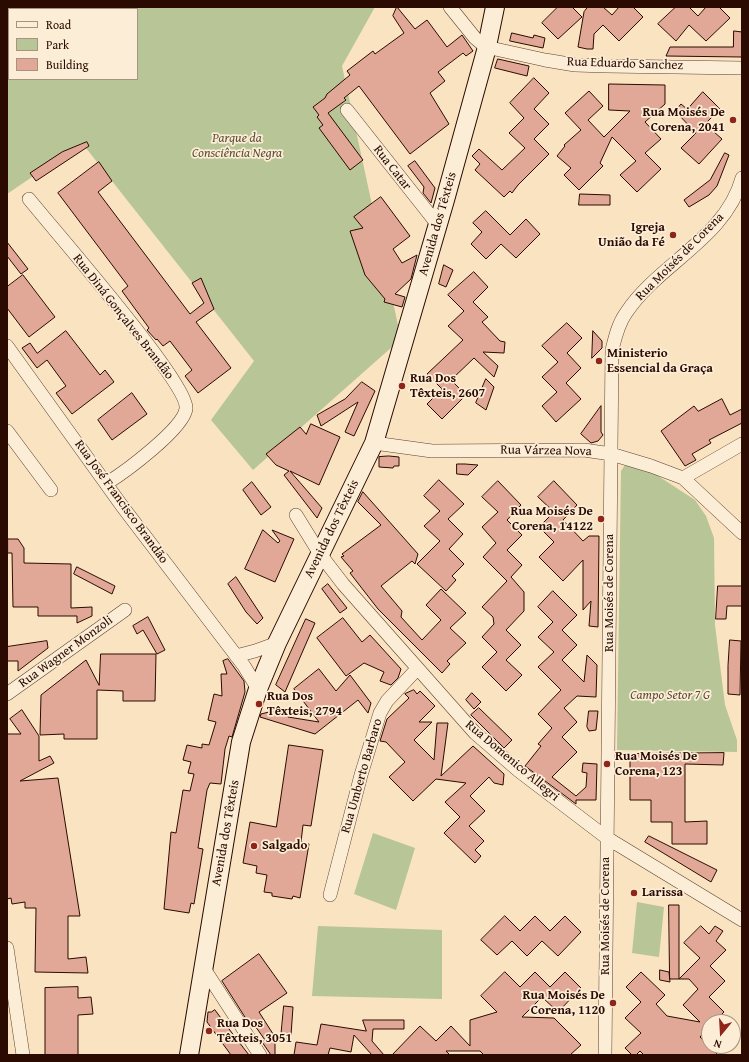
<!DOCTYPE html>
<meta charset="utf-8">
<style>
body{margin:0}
#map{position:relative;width:749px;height:1062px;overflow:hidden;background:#f9e3c0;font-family:"Gentium Book Plus",serif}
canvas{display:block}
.frame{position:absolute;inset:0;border:8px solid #2b0a01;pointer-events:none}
.legend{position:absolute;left:8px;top:8px;width:130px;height:72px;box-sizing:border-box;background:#fbedd6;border:1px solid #a89281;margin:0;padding:5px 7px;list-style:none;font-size:12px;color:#2b0a01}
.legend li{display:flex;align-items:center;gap:8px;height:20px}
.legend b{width:20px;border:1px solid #a89281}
.north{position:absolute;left:701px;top:1014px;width:40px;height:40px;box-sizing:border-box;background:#fbedd6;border:1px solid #a89281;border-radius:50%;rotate:198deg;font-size:11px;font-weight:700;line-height:16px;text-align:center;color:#2b0a01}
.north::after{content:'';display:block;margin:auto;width:14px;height:18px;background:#8f2418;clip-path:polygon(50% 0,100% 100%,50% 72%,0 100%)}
</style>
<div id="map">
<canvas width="749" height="1062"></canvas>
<div class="frame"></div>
<ul class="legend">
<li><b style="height:5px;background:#fbedd6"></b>Road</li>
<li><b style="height:11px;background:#b7c597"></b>Park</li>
<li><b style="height:11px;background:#e2a897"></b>Building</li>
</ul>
<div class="north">N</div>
</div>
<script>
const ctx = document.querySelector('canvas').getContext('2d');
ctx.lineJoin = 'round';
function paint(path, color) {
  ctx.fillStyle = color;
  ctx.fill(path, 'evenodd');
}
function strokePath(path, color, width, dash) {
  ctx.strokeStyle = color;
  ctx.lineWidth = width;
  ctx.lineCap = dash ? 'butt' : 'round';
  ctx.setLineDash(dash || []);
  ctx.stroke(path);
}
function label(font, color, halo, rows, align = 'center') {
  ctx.font = font + ' "Gentium Book Plus",serif';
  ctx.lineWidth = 3.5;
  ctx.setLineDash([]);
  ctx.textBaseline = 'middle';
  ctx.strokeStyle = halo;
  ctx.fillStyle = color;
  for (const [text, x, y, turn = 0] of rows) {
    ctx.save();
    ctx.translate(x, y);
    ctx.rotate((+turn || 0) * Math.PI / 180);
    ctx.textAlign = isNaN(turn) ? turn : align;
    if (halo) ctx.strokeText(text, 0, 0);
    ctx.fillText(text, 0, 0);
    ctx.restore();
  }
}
const green = new Path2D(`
 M 7,7 L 375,7 L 342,66 L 401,339 L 253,470 L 211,420 L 254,361 L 82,143 L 7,194 ZM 9,9 L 137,9 L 137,79 L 9,79 Z
 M 625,465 L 652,472 L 695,500 L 706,516 L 714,538 L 715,625 L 725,705 L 737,740 L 737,752 L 617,750 L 621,471 Z
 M 373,833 L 415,848 L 396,910 L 354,894 Z
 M 637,902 L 664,907 L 659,957 L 632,953 Z
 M 318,926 L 442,930 L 442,999 L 312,996 Z`);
const building = new Path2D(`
 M 397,7 L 415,29 L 427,20 L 447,47 L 462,35 L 473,51 L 466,56 L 463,53 L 438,72 L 445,81 L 430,93 L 449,124 L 410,154 L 359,86 L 344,98 L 346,100 L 328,113 L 363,160 L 350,170 L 319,128 L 323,125 L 317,117 L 319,115 L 313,107 L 325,98 L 327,94 L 350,75 L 347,71 L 373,51 L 375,54 L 404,33 L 393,16 Z
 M 558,7 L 572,7 L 582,17 L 558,39 L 542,23 Z
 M 588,7 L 603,7 L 612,15 L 619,7 L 633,7 L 643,17 L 619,41 L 603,25 L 594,34 L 593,49 L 587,49 L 578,47 L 584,12 Z
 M 676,7 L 689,7 L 698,16 L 706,7 L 719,7 L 730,18 L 706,41 L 689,25 L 676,41 L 658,24 Z
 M 734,31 L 742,32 L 742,57 L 666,56 L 670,47 L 733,47 Z
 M 512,33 L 533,38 L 534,35 L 545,38 L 543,48 L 510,41 Z
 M 498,59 L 529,66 L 527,76 L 495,68 Z
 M 534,78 L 549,93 L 534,109 L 549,124 L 534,139 L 549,154 L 518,185 L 512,193 L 510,191 L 504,197 L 475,170 L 480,164 L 472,156 L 479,149 L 502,170 L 525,148 L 509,133 L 524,118 L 510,103 Z
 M 609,84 L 665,85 L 665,104 L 645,122 L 661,139 L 645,153 L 661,169 L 637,192 L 620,175 L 636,161 L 612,137 L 600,163 L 603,166 L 579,190 L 564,175 L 571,168 L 557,156 L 565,146 L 564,145 L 581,130 L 565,113 L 589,91 L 603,106 L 588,120 L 604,137 L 630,111 L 609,110 Z
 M 703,92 L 720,109 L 705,124 L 722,139 L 699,164 L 681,148 L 696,133 L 675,111 L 681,104 L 687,109 Z
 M 87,142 L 89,146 L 36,181 L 30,173 L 62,152 Z
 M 725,153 L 729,155 L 717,186 L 709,195 L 689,207 L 684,200 L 710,180 Z
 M 415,161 L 435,188 L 431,203 L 423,193 L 424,187 L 408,166 Z
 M 99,162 L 112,181 L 98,192 L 190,314 L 204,303 L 192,283 L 201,278 L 214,309 L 196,322 L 231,368 L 198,393 L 185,376 L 192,370 L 170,341 L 163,346 L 157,339 L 156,340 L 147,330 L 149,328 L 122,291 L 128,286 L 58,193 Z
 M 580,194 L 610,195 L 610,205 L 579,205 Z
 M 381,197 L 410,236 L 393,249 L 402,263 L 417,255 L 411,279 L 395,294 L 405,297 L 402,307 L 384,302 L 385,299 L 365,275 L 350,231 L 363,228 L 354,217 Z
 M 486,211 L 510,235 L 526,219 L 540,234 L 516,258 L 501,244 L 486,259 L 471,244 L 482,232 L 473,223 Z
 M 7,242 L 28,269 L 21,274 L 7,256 Z
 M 444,265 L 453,270 L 446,287 L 439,284 Z
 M 474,272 L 488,287 L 473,302 L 488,317 L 482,322 L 500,341 L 505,342 L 504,353 L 483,352 L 498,366 L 494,377 L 474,358 L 451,380 L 466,395 L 442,419 L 427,404 L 442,389 L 427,374 L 463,340 L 448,326 L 464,311 L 448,295 Z
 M 23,275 L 55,317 L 29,337 L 7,308 L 7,287 Z
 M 567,323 L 582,338 L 567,353 L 581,368 L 566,383 L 581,399 L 556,422 L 542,406 L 557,392 L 542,377 L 558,362 L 542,346 Z
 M 66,331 L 100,375 L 105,370 L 114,382 L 72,414 L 56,393 L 66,386 L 47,360 L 37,368 L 22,348 L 30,343 L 37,353 Z
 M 593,331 L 602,341 L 602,348 L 592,358 Z
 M 486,379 L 494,387 L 486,410 L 476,403 Z
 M 362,382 L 375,391 L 354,436 L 345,432 L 358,402 L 321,426 L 317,415 L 345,399 Z
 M 132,393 L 147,414 L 112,440 L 98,420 Z
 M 722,399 L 730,415 L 742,409 L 742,423 L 709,440 L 711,443 L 692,454 L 696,460 L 685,466 L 661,431 L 694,406 L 698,411 Z
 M 601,406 L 601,432 L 603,435 L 598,441 L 591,443 L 581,434 Z
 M 311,424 L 340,437 L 319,485 L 290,471 L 322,508 L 317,518 L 284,475 L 289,471 L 276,465 L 266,454 L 300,427 L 306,434 Z
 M 389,456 L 399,457 L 399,466 L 394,466 L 393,468 L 379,467 L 379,457 Z
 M 457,464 L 465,464 L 478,465 L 468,475 L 457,474 Z
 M 439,480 L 464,504 L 448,519 L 463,534 L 449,549 L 464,564 L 452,576 L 456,580 L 446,591 L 417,564 L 440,541 L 424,526 L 440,511 L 424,496 Z
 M 498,481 L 521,505 L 507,520 L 522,535 L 507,550 L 522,565 L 511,577 L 524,592 L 524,611 L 506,630 L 521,645 L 506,660 L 522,675 L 506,691 L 482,667 L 497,652 L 482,637 L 494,624 L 493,617 L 482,607 L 507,581 L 483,557 L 496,543 L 482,527 L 498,512 L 482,497 Z
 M 554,481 L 577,505 L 563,520 L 583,541 L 589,536 L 599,536 L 598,627 L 589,626 L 591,601 L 583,610 L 583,560 L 563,581 L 539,557 L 554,542 L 539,527 L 554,512 L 538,497 Z
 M 252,482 L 271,507 L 261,515 L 243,490 Z
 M 363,492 L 418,554 L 415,564 L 412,561 L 381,586 L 402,611 L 401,617 L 422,640 L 441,620 L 426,605 L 441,589 L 466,613 L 450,628 L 466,643 L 447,661 L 450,664 L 442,673 L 378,609 L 350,573 L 353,571 L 341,557 L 344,556 L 342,554 L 381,525 L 358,502 Z
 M 263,530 L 278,543 L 280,541 L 272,530 L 294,539 L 275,582 L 245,569 Z
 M 8,539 L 18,539 L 24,548 L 24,563 L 71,564 L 71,608 L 92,607 L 92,616 L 77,623 L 77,616 L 38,616 L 38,607 L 13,607 L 12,553 L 8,553 Z
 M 77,567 L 115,586 L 112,594 L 74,574 Z
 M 236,577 L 263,618 L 257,624 L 246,612 L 228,584 Z
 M 328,584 L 347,608 L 340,613 L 322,589 Z
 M 718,586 L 742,586 L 742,606 L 727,606 L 726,619 L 716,619 Z
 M 553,591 L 577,615 L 562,630 L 577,645 L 562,660 L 584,682 L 587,655 L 597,665 L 596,697 L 577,696 L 564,708 L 577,722 L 562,737 L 577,752 L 552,777 L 576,796 L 586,787 L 587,773 L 582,772 L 583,763 L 597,764 L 596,800 L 576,800 L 576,804 L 525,766 L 541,746 L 538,744 L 552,728 L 538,714 L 561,690 L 538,667 L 554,652 L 538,637 L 553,622 L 538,607 Z
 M 148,617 L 165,650 L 157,654 L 143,630 L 137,634 L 133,626 Z
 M 343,618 L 362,642 L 370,635 L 401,669 L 398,678 L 391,685 L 380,681 L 384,672 L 364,663 L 346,676 L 317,638 Z
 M 306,619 L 315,623 L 285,692 L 276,685 Z
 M 730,640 L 741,641 L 740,695 L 728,694 L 728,666 Z
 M 47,641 L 48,648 L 18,671 L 18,661 L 7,661 L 7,647 Z
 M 101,654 L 156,654 L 155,701 L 123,701 L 123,691 L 97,690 L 97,739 L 64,739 L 64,734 L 40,735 L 41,695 L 86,660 L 99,685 Z
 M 228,659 L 244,681 L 245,692 L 232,737 L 229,736 L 225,749 L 221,784 L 210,783 L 207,790 L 198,848 L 203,849 L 194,904 L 191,903 L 189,913 L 164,909 L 171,832 L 176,833 L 183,790 L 190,791 L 194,774 L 188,773 L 191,762 L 183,760 L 187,745 L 202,748 L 202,744 L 209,745 L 216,722 L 208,720 L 214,694 L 222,696 L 221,674 L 227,674 L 223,661 Z
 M 319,669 L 336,691 L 350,675 L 371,703 L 368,713 L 358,700 L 315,734 L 260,717 L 261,714 L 277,710 L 287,715 L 288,717 L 319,722 L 294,689 Z
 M 414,690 L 417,694 L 420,691 L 435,706 L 419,722 L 432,722 L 414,740 L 434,760 L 437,723 L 448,723 L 441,776 L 473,746 L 504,774 L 503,785 L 494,783 L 489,777 L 470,796 L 485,811 L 469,826 L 484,841 L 475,850 L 481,856 L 475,863 L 444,833 L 460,817 L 445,802 L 466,783 L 436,779 L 413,801 L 389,777 L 405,762 L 386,742 L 380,741 L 387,719 L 409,698 L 405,694 Z
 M 472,693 L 481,702 L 474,709 L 466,700 Z
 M 479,708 L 512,740 L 504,748 L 471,715 Z
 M 22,710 L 39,736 L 39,761 L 50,756 L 54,763 L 20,781 L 58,778 L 80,916 L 68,916 L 68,959 L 86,957 L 88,973 L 35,972 L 36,908 L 25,908 L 25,902 L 12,904 L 11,898 L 7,899 L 7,734 L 21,734 L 10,719 Z
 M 589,711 L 598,711 L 596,730 L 589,731 L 587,727 Z
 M 289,745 L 323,750 L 311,826 L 303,825 L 301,842 L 309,844 L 300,898 L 293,896 L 292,899 L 272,896 L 272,893 L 264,892 L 267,875 L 256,873 L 257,866 L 243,863 L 250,822 L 276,827 Z
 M 724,753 L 723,765 L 685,764 L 685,822 L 707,821 L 707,844 L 672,844 L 672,822 L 651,822 L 651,800 L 630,800 L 630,754 Z
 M 649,836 L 717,870 L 711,882 L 645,842 Z
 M 669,905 L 679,905 L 679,979 L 670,979 Z
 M 505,916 L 520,931 L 535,916 L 550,931 L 565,916 L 581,932 L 558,956 L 542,941 L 527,956 L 512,941 L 497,955 L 481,940 Z
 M 701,926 L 709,934 L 715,926 L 723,931 L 716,941 L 726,950 L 710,966 L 725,981 L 709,997 L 724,1012 L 714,1022 L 709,1022 L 709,1030 L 707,1029 L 700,1037 L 718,1055 L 644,1055 L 640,1051 L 636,1055 L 632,1055 L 625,1048 L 641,1033 L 625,1018 L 641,1002 L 626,987 L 641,972 L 665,995 L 656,1004 L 667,1016 L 700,1022 L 683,1005 L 698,989 L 689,979 L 679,979 L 700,958 L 684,943 Z
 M 259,954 L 287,993 L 259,1012 L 275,1037 L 275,1055 L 271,1055 L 262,1042 L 265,1040 L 253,1023 L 250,1025 L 222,981 Z
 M 660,970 L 669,972 L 670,982 L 660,980 Z
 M 505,972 L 520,987 L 535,972 L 550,987 L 565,972 L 581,988 L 558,1012 L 542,997 L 522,1017 L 554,1018 L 581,1045 L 570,1055 L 484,1055 L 480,1051 L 446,1051 L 450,1055 L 392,1055 L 420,1026 L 436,1041 L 451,1026 L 470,1046 L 470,1020 L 497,1012 L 481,996 Z
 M 78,987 L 78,998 L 91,997 L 93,1014 L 78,1015 L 78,1055 L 45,1055 L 45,988 Z
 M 284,1006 L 293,1007 L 291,1035 L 288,1039 L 281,1038 Z
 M 215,1010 L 232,1033 L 249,1055 L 231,1055 L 207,1022 L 208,1012 L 211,1012 Z
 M 363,1020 L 404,1020 L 404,1029 L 373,1029 L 372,1041 L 384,1055 L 372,1055 L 354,1035 L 351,1052 L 330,1048 L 328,1055 L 294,1055 L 296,1042 L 317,1045 L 321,1024 L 366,1031 Z`);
const street = new Path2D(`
 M 450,7 L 475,38 L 486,47 L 545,60 L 575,65 L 606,66 L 742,68
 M 347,110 L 438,225
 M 29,199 C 52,228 190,385 186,409 C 183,429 125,472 107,483
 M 7,346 L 122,506 L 244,666 L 258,689
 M 7,431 L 51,490
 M 374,443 L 432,451 L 584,450 L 611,454 L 651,466 L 683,478 L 742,533
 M 683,478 L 742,444
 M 296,515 L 320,554 L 343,584 L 475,733 L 519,771 L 607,838 L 742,920
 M 236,656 L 255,651 L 277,643
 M 7,694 L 125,610
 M 330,895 L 361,775 L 380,713 L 387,701 L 417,669
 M 7,948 L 23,1055
 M 203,967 L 260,1055
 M 605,1055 L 612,350 C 615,338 618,324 626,313 C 658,264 726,238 742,178`);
const secondary = new Path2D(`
 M 189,1055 L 241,742 L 258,689 L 277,643 L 374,443 L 445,200 L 486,51 L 495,7`);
const markers = [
 [733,120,4,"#8f2418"],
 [673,235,4,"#8f2418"],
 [599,361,4,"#8f2418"],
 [402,386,4,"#8f2418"],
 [601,519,4,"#8f2418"],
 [259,704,4,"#8f2418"],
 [607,764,4,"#8f2418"],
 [254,846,4,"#8f2418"],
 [634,893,4,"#8f2418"],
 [613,1003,4,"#8f2418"],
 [209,1031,4,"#8f2418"]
];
const streetNames = [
 ["Rua Eduardo Sanchez",625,64,2],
 ["Rua Catar",392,168,52],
 ["Avenida dos Têxteis",438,224,-74],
 ["Rua Moisés de Corena",680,257,-45],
 ["Rua Diná Gonçalves Brandão",123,317,52],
 ["Rua Várzea Nova",546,451,1],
 ["Rua José Francisco Brandão",121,502,54],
 ["Avenida dos Têxteis",332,529,-64],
 ["Rua Moisés de Corena",610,593,-90],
 ["Rua Wagner Monzoli",66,652,-36],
 ["Rua Domenico Allegri",512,761,40],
 ["Rua Umberto Barbaro",362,776,-74],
 ["Avenida dos Têxteis",226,833,-80],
 ["Rua Moisés de Corena",606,916,-90]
];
const poiNames = [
 ["Rua Moisés De",725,113,"right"],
 ["Corena, 2041",725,128,"right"],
 ["Igreja",665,228,"right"],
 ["União da Fé",665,243,"right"],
 ["Ministerio",607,354],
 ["Essencial da Graça",607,369],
 ["Rua Dos",410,379],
 ["Têxteis, 2607",410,394],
 ["Rua Moisés De",593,512,"right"],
 ["Corena, 14122",593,527,"right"],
 ["Rua Dos",267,697],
 ["Têxteis, 2794",267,712],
 ["Rua Moisés De",615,757],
 ["Corena, 123",615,772],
 ["Salgado",262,846],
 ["Larissa",642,893],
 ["Rua Moisés De",605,996,"right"],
 ["Corena, 1120",605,1011,"right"],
 ["Rua Dos",217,1024],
 ["Têxteis, 3051",217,1039]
];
const parkNames = [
 ["Parque da",237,139],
 ["Consciência Negra",237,154],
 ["Campo Setor 7 G",670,696]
];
paint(green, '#b7c597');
paint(building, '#e2a897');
strokePath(building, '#2b0a01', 1);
strokePath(street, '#5e4031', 14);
strokePath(secondary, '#2b0a01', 20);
strokePath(street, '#fbedd6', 13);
strokePath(secondary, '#fbedd6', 18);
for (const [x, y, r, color] of markers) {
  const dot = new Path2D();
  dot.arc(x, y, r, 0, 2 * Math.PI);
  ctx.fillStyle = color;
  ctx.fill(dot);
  strokePath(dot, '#fbedd6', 1.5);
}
label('13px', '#2b0a01', '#fbedd6', streetNames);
label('bold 13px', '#2b0a01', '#fbedd6', poiNames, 'left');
label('italic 13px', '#5c4b36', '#fbedd6', parkNames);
</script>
